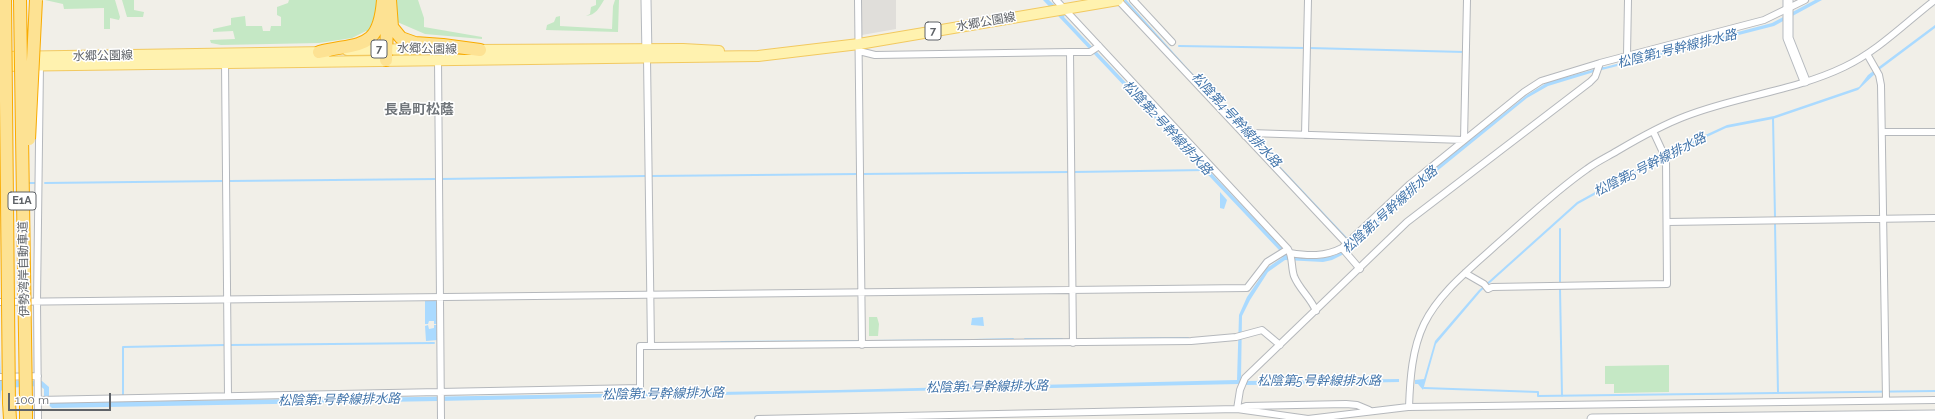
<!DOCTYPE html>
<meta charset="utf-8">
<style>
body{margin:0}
#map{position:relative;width:1935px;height:419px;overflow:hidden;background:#f1efe8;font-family:Raleway,sans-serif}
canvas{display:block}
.scale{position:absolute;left:8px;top:393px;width:103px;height:18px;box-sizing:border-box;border:2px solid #5f6368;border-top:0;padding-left:5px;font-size:12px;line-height:14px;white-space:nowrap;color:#5f6368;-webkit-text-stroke:3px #fff;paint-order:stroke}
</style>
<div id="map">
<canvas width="1935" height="419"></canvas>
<div class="scale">100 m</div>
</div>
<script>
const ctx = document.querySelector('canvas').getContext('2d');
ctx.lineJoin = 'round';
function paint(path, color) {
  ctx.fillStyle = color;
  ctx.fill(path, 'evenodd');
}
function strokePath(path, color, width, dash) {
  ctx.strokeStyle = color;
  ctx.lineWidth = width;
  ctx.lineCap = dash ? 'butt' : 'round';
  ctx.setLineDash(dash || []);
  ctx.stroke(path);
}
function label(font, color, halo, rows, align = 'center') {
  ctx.font = font + ' Raleway,"Noto Sans JP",sans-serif';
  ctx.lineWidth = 3;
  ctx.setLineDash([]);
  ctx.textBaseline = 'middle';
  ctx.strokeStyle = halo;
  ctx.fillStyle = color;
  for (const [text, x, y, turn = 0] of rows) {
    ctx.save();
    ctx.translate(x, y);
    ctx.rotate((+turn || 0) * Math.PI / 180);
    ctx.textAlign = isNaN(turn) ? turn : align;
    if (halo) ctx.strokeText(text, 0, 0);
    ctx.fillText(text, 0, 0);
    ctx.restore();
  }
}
const industrial = new Path2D(`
 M 861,0 L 896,0 L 896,29 L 862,35 Z`);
const green = new Path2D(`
 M 45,0 L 115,0 L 120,17 L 119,20 L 110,18 L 110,29 L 104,29 L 104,8 L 64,9 L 63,4 Z
 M 122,0 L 134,0 L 134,10 L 144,12 L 143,17 L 127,17 Z
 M 289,0 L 378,0 L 379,14 L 370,32 L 366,31 L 352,38 L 319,43 L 221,45 L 211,43 L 210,40 L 235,39 L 233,31 L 213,32 L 213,29 L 231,25 L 231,18 L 245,16 L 246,26 L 262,26 L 263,31 L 270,31 L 271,26 L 281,26 L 281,17 L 277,15 L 277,7 L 288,3 Z
 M 397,0 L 418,0 L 424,18 L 424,27 L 482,37 L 482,39 L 425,34 L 395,21 L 394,12 Z
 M 596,0 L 604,0 C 599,8 596,15 586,16 L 590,14 L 591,7 L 596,5 Z
 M 615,0 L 619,0 L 618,32 L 546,30 L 547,25 L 554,22 L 556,17 L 560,16 L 560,26 L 612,29 L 613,6 Z
 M 869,317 L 877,317 L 879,324 L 878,336 L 869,336 Z
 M 1669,365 L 1669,392 L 1614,393 L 1614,384 L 1605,384 L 1605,366 Z`);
const water = new Path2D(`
 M 1043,0 L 1049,0 L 1065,15 L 1064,17 L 1282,248 L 1287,256 C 1309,259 1329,262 1348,248 L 1398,199 L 1426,175 L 1527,95 L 1548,82 L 1592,70 L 1597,67 L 1605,67 L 1772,23 L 1815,0 L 1822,0 L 1774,26 L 1594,72 L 1548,86 L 1527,98 L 1399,202 L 1350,251 L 1332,260 L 1323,262 L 1285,260 L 1268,272 L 1250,300 L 1242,316 L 1241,379 L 1247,381 L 1399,379 L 1399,382 L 1246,385 L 1239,384 L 438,401 L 52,408 L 44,401 L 44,389 L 40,386 L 4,388 L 1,391 L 0,402 L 0,350 L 1,381 L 42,381 L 49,387 L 49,399 L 54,403 L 838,390 L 1237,380 L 1239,315 L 1247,297 L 1267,268 L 1283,257 L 1279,250 Z
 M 1935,25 L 1935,28 L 1879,70 L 1858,90 L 1773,119 L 1726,128 L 1662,158 L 1578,204 L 1481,291 L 1436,344 L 1423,390 L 1418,384 L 1415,384 L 1415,380 L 1424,379 L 1435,341 L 1479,290 L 1577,202 L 1666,153 L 1727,125 L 1774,116 L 1859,87 L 1868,75 Z
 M 1220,192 L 1227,200 L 1224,209 L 1220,208 Z
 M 425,301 L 437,301 L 438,324 L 434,324 L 434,321 L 429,321 L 428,324 L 425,324 Z
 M 983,317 L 984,326 L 971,325 L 972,318 Z
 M 428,325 L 429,329 L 434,328 L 434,325 L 438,325 L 438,340 L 426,341 L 425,326 Z`);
const stream = new Path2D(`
 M 1125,0 L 1185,67 L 1347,239
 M 1179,46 L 1304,48
 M 1309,48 L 1464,52
 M 1773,118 L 1775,217
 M 1074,172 L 1205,170
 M 863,174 L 1069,172
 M 652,176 L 858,174
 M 441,179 L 645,176
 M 230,181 L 436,179
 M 27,183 L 36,183
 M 45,183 L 223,181
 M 1775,224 L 1778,393
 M 1560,229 L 1560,283
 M 1560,289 L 1562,396
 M 1025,339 L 1062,339
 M 1094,339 L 1188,338
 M 973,340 L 1013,339
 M 866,341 L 969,340
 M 721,342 L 858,341
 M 230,345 L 434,343
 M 1424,388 L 1538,392 L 1538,396 L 1935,391
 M 123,395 L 123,347 L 225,345`);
const street = new Path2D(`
 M 858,0 L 862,345
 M 1056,0 L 1288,249 C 1293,257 1291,267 1294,276 C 1299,289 1311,298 1316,311
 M 1118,0 L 1347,244
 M 1133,0 L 1172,42
 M 1805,0 L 1764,20 L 1600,63 L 1595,77 L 1590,82 L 1407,222 L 1245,378 L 1240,390 L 1237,409 L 1308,419 L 1408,407 L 1935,400
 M 859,51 L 875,55 L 1070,52 L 1090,52 L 1099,46
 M 1070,52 L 1073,343
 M 1867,54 L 1879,75 L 1881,85 L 1886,400
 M 1627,55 L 1628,0
 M 647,58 L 651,346 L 1191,341 L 1236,337 L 1262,330 L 1280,345
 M 438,60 L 441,419
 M 225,63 L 228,396
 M 1882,132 L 1935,132
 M 1305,135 L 1308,0
 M 1245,136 L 1250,133 L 1464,140 L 1467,0
 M 1667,222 L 1935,218
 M 1342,248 L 1360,269
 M 1290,253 C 1308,256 1325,257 1342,248 L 1410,184 L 1524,92 L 1541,81 L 1600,63
 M 1465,273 L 1484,284 L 1488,289 L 1492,287 L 1667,284 L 1666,159 L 1653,131
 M 0,302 L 1247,288 L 1267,262 L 1288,249
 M 0,377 L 38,376
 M 38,400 L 640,388 L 640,346 L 651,346
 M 1409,407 C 1410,379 1412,349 1424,324 C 1439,293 1470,269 1495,246 C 1525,220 1554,192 1587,169 C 1596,162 1607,157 1617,151 C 1639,138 1662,125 1686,116 C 1737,96 1794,91 1844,67 C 1878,51 1905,23 1935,0
 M 38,419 L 37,301 L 40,65
 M 758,419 L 1237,409 L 1246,406 L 1346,404 L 1357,405 L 1369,410`);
const secondary = new Path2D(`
 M 646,0 L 647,56
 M 1788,0 L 1788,38 L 1805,81
 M 1592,419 L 1935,415`);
const primary = new Path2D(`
 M 347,50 L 427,49
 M 473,50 L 683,49 L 719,51
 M 0,57 L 327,52
 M 0,66 L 758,56 L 859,44 L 1118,0`);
const highway = new Path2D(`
 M 390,0 L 392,27 L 401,38 L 415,43 L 443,45 L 480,50
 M 319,52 C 360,42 379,51 383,0
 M 386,60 L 387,20
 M 26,402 L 26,419
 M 9,403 L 10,419`);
const highwayBridge = new Path2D(`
 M 5,0 L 9,403
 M 20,0 L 26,402
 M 29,139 L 36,0`);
const shields = [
 [933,31,16],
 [379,49,16],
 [22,201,28]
];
const shieldNames = [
 ["7",933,31],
 ["7",379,49],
 ["E1A",22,201]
];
const streetNames = [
 ["水郷公園線",986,22,-10],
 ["水郷公園線",427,49,1],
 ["水郷公園線",103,56,-1],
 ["伊勢湾岸自動車道",24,269,-91]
];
const waterNames = [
 ["松陰第1号幹線排水路",1677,49,-14],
 ["松陰第4号幹線排水路",1236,120,47],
 ["松陰第2号幹線排水路",1167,128,47],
 ["松陰第5号幹線排水路",1650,165,-27],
 ["松陰第1号幹線排水路",1390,210,-42],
 ["松陰第5号幹線排水路",1319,381],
 ["松陰第1号幹線排水路",987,387,-1],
 ["松陰第1号幹線排水路",663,394,-1],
 ["松陰第1号幹線排水路",339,400,-1]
];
const quarterNames = [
 ["長島町松蔭",419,110]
];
paint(industrial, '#e0deda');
paint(green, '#c5e8c5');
paint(water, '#aadaff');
strokePath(stream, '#aadaff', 2);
strokePath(street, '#b5b8bc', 8);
strokePath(secondary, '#b6babf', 11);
strokePath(primary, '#f2c960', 12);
strokePath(highway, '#f9ab00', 14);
strokePath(street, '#fff', 6);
strokePath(secondary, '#fff', 9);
strokePath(primary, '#fff2af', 10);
strokePath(highway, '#fde293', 12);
strokePath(highwayBridge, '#f9ab00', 14, []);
strokePath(highwayBridge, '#fde293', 12);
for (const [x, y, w] of shields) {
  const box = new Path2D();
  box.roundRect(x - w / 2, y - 9, w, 18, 3);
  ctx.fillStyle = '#fff';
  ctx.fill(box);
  strokePath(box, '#5f6368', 1);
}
label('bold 11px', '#5f6368', null, shieldNames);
label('12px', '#5f6368', '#fff', streetNames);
label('italic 13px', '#4174aa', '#fff', waterNames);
label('bold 14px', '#70757a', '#fff', quarterNames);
</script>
